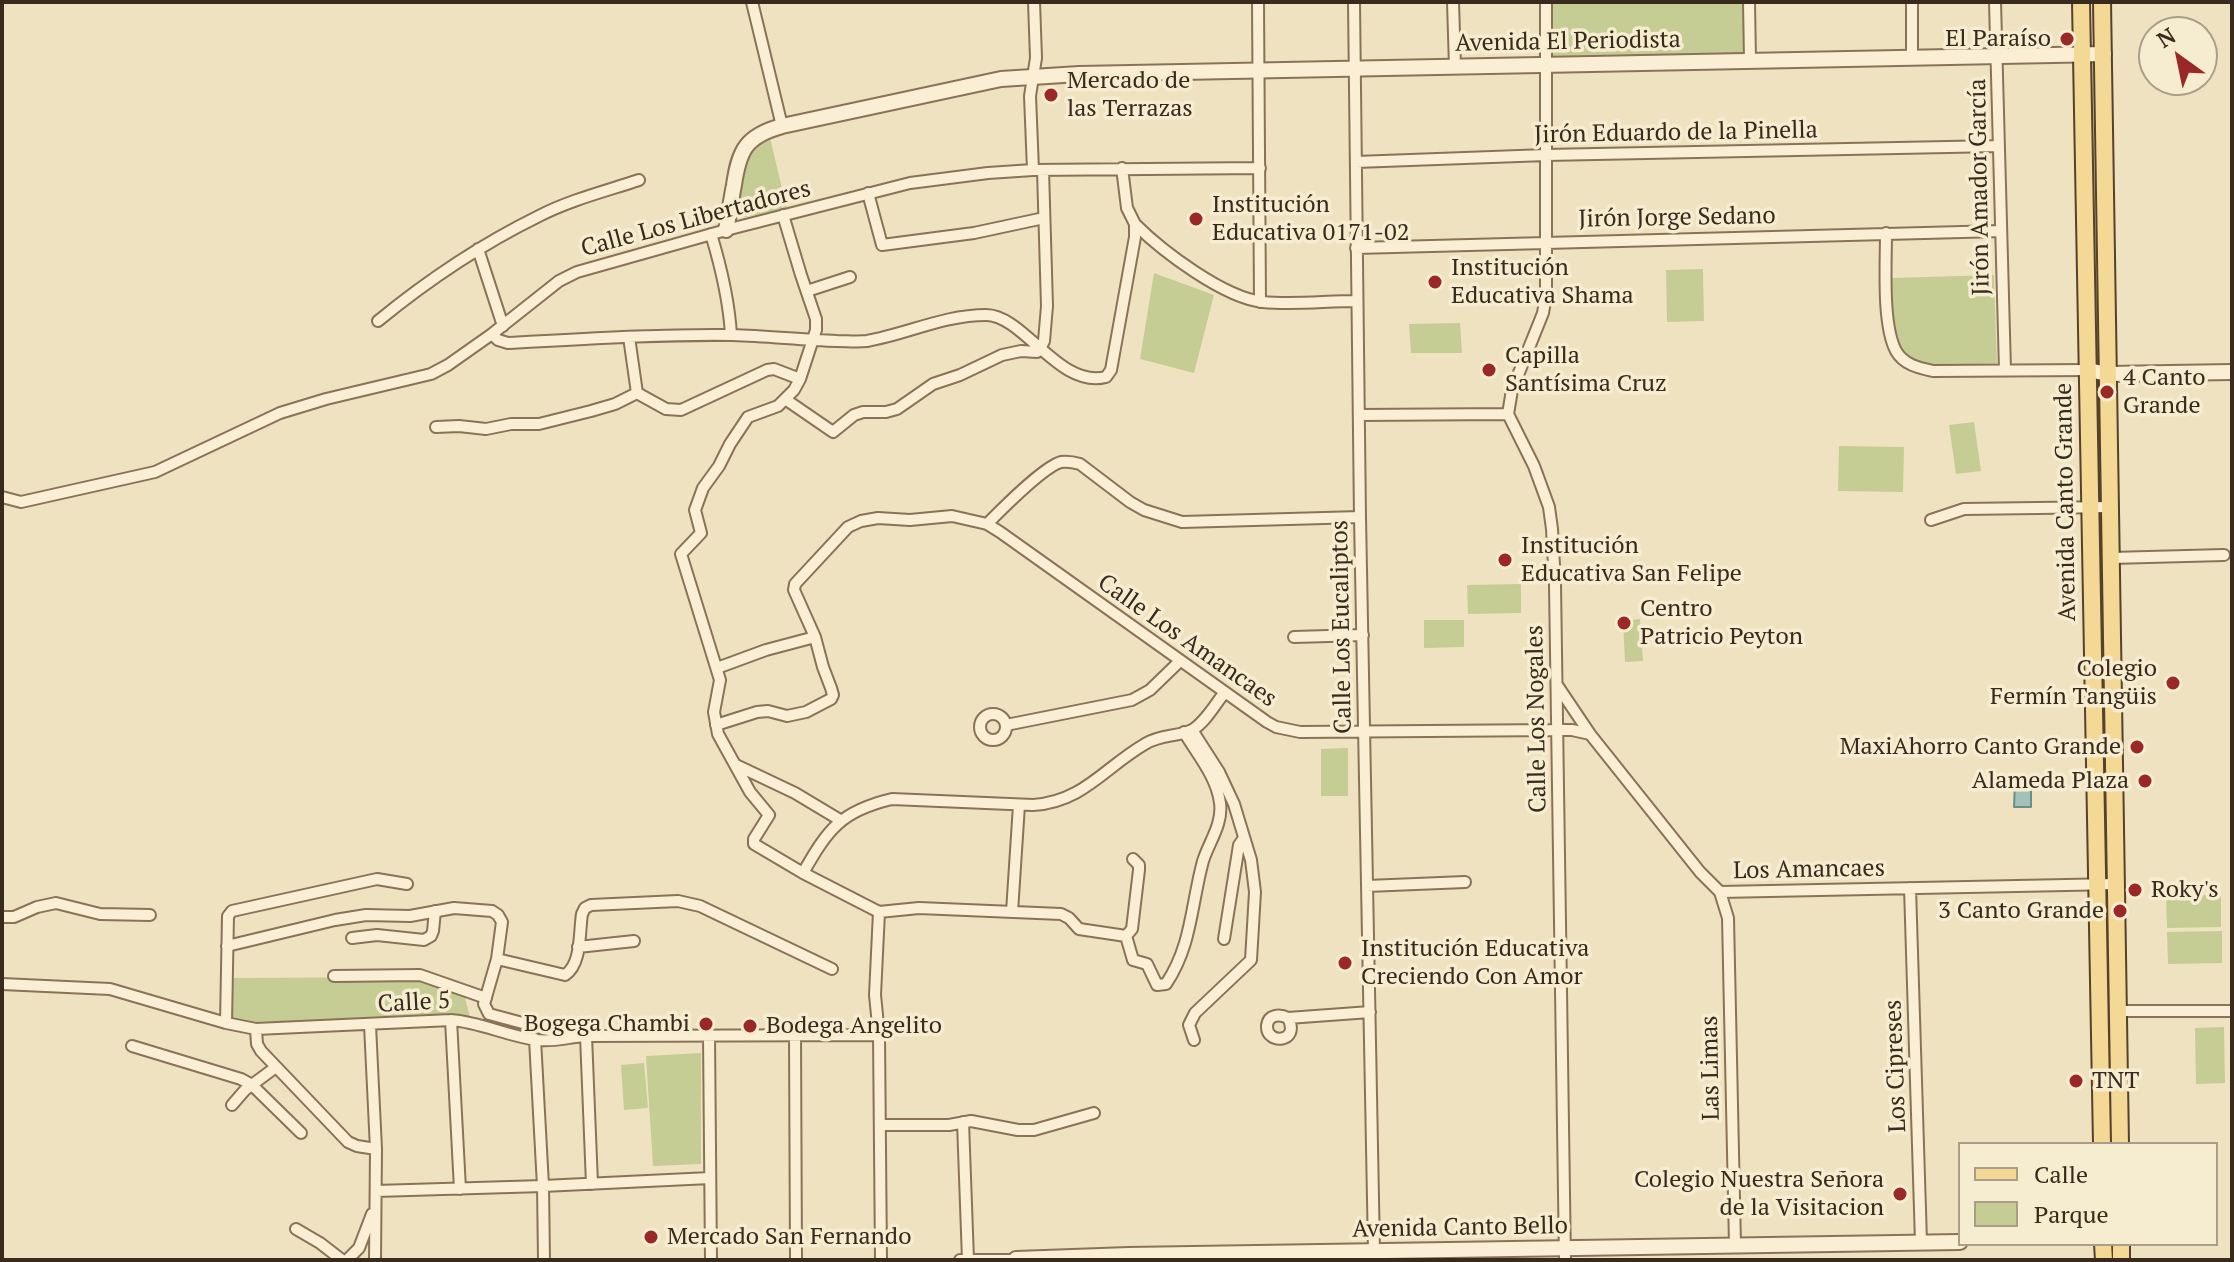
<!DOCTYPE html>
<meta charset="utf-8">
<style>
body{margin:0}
#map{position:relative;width:2234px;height:1262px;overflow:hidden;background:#efe2c0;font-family:"PT Serif",serif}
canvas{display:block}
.frame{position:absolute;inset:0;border:4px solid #382a1c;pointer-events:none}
.legend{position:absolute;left:1958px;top:1142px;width:260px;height:104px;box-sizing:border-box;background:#f6ecd0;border:2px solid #aa9e88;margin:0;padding:10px 14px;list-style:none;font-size:24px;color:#382a1c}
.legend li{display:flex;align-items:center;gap:16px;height:40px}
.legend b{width:40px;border:2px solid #aa9e88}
.north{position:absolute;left:2138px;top:16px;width:80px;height:80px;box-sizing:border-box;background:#f6ecd0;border:2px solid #aa9e88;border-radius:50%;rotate:327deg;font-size:22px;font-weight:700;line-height:32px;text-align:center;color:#382a1c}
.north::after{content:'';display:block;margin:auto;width:28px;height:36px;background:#992826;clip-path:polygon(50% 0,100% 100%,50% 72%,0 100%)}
</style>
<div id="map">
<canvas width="2234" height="1262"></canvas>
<div class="frame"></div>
<ul class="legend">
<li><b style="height:10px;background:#f4d996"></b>Calle</li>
<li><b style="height:22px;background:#c5cd94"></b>Parque</li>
</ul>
<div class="north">N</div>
</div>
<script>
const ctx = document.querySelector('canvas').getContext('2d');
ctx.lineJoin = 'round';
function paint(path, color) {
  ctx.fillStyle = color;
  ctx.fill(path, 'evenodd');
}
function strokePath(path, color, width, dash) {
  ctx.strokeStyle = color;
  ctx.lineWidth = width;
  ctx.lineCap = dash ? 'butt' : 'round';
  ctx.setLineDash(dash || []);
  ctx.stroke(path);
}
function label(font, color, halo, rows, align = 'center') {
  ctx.font = font + ' "PT Serif",serif';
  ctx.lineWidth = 7;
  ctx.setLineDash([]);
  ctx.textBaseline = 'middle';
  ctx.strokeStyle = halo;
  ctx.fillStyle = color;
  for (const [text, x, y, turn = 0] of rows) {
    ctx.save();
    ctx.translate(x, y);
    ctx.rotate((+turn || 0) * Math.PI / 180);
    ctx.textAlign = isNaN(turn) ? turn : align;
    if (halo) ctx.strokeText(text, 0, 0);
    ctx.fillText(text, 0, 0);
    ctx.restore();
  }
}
const green = new Path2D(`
 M 1550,2 L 1743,2 L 1744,54 L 1551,58 Z
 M 2087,63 L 2093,63 L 2097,65 L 2102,368 L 2092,365 Z
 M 770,138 L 787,209 L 734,219 L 745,157 L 756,143 Z
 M 1703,269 L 1704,321 L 1667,322 L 1666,270 Z
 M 1154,273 L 1214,295 L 1194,373 L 1140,359 Z
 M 1994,275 L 1997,365 C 1963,366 1910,377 1894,336 C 1888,319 1891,296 1892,278 Z
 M 1460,323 L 1462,353 L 1411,353 L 1409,324 Z
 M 2099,381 L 2102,383 L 2103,501 L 2095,496 L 2094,382 Z
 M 1974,422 L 1981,471 L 1956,474 L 1949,425 Z
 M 1839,446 L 1904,447 L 1903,492 L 1838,491 Z
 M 2096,518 L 2103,518 L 2109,865 L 2103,865 Z
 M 1521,584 L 1521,613 L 1468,614 L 1467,585 Z
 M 1640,619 L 1643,661 L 1625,662 L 1623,621 Z
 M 1424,620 L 1464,620 L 1464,647 L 1424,648 Z
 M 1348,748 L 1348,796 L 1321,796 L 1321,749 Z
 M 2221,895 L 2221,927 L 2167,928 L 2166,896 Z
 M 2106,896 L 2110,898 L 2115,1144 L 2105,1144 L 2101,899 Z
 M 2222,931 L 2222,963 L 2168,964 L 2167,932 Z
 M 415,977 L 464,994 L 470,1017 L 254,1024 L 237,1022 L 230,1016 L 232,978 Z
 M 2224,1027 L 2225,1083 L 2196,1084 L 2195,1028 Z
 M 701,1053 L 701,1164 L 653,1166 L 646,1056 Z
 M 644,1063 L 648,1108 L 624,1110 L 621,1065 Z`);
const water = new Path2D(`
 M 2015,783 L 2031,783 L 2031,807 L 2014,807 Z`);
const minor = new Path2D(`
 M 752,2 L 782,126
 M 1258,2 L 1260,302
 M 1354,2 L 1360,517 L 1374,1251
 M 1453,2 L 1455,67
 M 1546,2 L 1546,295 L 1543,313 L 1512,390 L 1508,414 L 1534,466 L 1549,507 L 1552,529 L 1555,584 L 1565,1260
 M 1749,2 L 1750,60
 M 1912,2 L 1912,59
 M 1995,2 L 2005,370
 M 1356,162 L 1546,155 L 1998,146
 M 1033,170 L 1030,96 L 1036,58 L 1034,2
 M 868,193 L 882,245 L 974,233 L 1044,218
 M 783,215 L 801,275 L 816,319 L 816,330 L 800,379 L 794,390 L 778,406 L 748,417 L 730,444 L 719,466 L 703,488 L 695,510 L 701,533 L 681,554 L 720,680 L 714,712 L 718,734 L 750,792 L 769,815 L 754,839 L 754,844 L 803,873 L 879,912 L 919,908 L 1061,914 L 1069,918 L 1079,929 L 1126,936 L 1132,929 L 1139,870 L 1139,865 L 1133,859
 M 1135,224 C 1162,251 1224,298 1263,302 C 1293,305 1326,301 1357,301
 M 1886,233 C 1886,264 1882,325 1896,351 C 1904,365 1919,368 1933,371 L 2088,370
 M 711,234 C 721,267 729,300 731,335
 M 1356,248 L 2000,231
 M 478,249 L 503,326
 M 807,291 L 850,277
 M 378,321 C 428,280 482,244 539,216 C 570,200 606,191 639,180
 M 492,334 L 498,340 L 508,343 C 583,339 658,334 733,335 C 768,336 802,340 837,341 C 846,341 857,342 867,341 C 907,334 944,315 986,315 C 1024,315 1059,389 1106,377 L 1111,370 L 1135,237 L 1135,224 L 1127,208 L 1122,168
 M 629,337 L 637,393 L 666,409 L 681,410 L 767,370 L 774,369 L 800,379
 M 1040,349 L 1044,341 L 1047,306 L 1043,170
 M 785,399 L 833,432 L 854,415 L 863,412 L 886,412 L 897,409 L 933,384 L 960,375 L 1002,355 L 1021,351 L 1037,352 L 1040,349
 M 1359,415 L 1508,414
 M 436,427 L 459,426 L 486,429 L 511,424 L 539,424 L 591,411 L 615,404 L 637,393
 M 2,497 L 21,502 L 155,472 L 280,413 L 326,399 L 431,374 L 448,365 L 492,334 L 559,281 L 577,272 L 726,230 L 910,183 L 988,173 L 1033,170 L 1260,168
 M 1931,520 L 1964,509 L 2110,507
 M 987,524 C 1001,510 1043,467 1061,462 C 1068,461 1073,462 1080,464 L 1130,502 L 1144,510 L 1182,522 L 1360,517
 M 2111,558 L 2224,555
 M 1294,637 L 1363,635
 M 717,668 L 766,650 L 815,637
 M 1557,685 L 1590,734 L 1700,872 L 1720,892 L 2116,884
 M980 727a13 13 0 1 1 26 0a13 13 0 1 1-26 0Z
 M 716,725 L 757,712 L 768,711 L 787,716 L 806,712 L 831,699 L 833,695 L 831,688 L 823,667 L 815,637 L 794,590 L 795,584 L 848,527 L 861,521 L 878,518 L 910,520 L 952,516 L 987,524 L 1000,532 L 1267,722 L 1276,727 L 1300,732 L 1557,730 L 1572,730 L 1590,734
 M 1006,725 L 1132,700 L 1150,690 L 1180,661
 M 1192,730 L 1219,772 L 1234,804 L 1251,860 L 1255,892 L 1251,960 L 1195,1013 L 1189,1025 L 1194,1040
 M 736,765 L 795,793 L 840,820
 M 803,873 C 828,829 841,811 892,799 L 1033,805 C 1083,802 1105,767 1145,744 C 1161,734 1178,737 1192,730 C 1205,723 1216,703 1225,692
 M 1367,886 L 1465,882
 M 1910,888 L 1921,1242
 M 1720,892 L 1728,918 L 1735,1245
 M 879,912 L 875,995 L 879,1035 L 881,1260
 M 1012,912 L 1019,805
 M 2,917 L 14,917 L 37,907 L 56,903 L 100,914 L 150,915
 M 1126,936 L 1133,960 L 1147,964 L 1157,985 L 1166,984 C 1192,945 1191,905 1203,861 C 1209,842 1223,824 1220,803 C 1217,777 1197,754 1184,732
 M 352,938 L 377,935 L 424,940 L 431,936 L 433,931 L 435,911
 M 1224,939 L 1239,845 L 1244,838
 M 227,946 L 335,920 L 366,915 L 410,916 L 454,908 L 492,911 L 498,915 L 502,922 L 497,959 L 484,1004 L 489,1014 L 571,1036
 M 578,947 L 634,941
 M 497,959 L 565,975 C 582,964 579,932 582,914 L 585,908 L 591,905 L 678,901 L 700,906 L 832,969
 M 334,976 L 420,975 L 486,998
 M 2,984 L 110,989 L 226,1023 L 256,1029 L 451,1020 C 480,1022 507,1036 537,1040 C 554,1042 569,1037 586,1036 L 879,1035
 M 2119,1011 L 2232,1011
 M 1288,1018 C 1301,1043 1266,1045 1267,1026 C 1268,1014 1280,1014 1288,1018 L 1370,1012
 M 451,1020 L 460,1189
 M 226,1023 L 228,916 L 232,911 L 377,879 L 407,884
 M 370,1025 L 376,1149 L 375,1260
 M 256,1029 L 257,1044 L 261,1051 L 348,1142 L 357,1146 L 376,1149
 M 709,1035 L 711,1260
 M 795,1035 L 796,1260
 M 586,1036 L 592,1184
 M 535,1039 L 543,1186 L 544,1260
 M 132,1046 L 241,1079 L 252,1085 L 301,1133
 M 232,1105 L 245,1090 L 276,1067
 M 963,1122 L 968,1260
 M 880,1125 L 949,1125 L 971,1121 L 1018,1130 L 1034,1130 L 1094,1113
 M 376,1191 L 543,1186 L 710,1178
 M 296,1229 L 320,1243 L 342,1260
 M 347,1260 L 359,1248 L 372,1214
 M 960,1260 L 1016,1260`);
const tertiary = new Path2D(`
 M 726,230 C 729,215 731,200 734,185 C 739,150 746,136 782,126 L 1001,79 L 1079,74 L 2104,54
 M 2088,370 L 2108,374 L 2232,372
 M 1016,1259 L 1129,1255 L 1960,1242`);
const primary = new Path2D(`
 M 2081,2 L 2102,1144
 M 2102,2 L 2120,1144
 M 2103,1244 L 2104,1260
 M 2121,1244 L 2121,1260`);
const markers = [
 [2067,39,8,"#992826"],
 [1051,95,8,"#992826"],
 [1196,219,8,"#992826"],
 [1435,282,8,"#992826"],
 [1489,370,8,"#992826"],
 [2107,392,8,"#992826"],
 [1505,560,8,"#992826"],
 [1624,623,8,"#992826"],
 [2173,683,8,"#992826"],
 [2137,747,8,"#992826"],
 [2145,781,8,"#992826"],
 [2135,890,8,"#992826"],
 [2120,911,8,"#992826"],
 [1345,963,8,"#992826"],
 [706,1024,8,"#992826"],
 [750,1026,8,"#992826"],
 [2076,1081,8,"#992826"],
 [1900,1194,8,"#992826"],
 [651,1237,8,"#992826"]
];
const poiNames = [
 ["El Paraíso",2051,39,"right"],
 ["Mercado de",1067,81],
 ["las Terrazas",1067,109],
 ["Institución",1212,205],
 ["Educativa 0171-02",1212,233],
 ["Institución",1451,268],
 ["Educativa Shama",1451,296],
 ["Capilla",1505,356],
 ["Santísima Cruz",1505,384],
 ["4 Canto",2123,378],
 ["Grande",2123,406],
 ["Institución",1521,546],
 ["Educativa San Felipe",1521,574],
 ["Centro",1640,609],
 ["Patricio Peyton",1640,637],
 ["Colegio",2157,669,"right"],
 ["Fermín Tangüis",2157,697,"right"],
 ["MaxiAhorro Canto Grande",2121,747,"right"],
 ["Alameda Plaza",2129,781,"right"],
 ["Roky's",2151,890],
 ["3 Canto Grande",2104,911,"right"],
 ["Institución Educativa",1361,949],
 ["Creciendo Con Amor",1361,977],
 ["Bogega Chambi",690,1024,"right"],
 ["Bodega Angelito",766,1026],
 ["TNT",2092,1081],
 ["Colegio Nuestra Señora",1884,1180,"right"],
 ["de la Visitacion",1884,1208,"right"],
 ["Mercado San Fernando",667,1237]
];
const streetNames = [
 ["Avenida El Periodista",1568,42,-1],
 ["Jirón Eduardo de la Pinella",1676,133,-1],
 ["Jirón Amador García",1980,187,-91],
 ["Jirón Jorge Sedano",1677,218,-1],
 ["Calle Los Libertadores",696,219,-15],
 ["Avenida Canto Grande",2066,502,-91],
 ["Calle Los Eucaliptos",1342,627,-91],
 ["Calle Los Amancaes",1187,641,35],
 ["Calle Los Nogales",1537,719,-91],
 ["Los Amancaes",1809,870,-1],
 ["Calle 5",414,1003,-3],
 ["Los Cipreses",1896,1066,-92],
 ["Las Limas",1711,1068,-91],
 ["Avenida Canto Bello",1460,1228,-1]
];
paint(green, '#c5cd94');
paint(water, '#a3c1b9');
strokePath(water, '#6a8f87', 2);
strokePath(minor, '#897358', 14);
strokePath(tertiary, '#897358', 18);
strokePath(primary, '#56412c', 20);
strokePath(minor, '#faefd4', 10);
strokePath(tertiary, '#faefd4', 14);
strokePath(primary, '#f4d996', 16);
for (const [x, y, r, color] of markers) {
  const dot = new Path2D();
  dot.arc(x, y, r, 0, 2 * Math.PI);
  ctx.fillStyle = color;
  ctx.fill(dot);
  strokePath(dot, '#f6ecd0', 3);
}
label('24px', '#382a1c', '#f6ecd0', poiNames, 'left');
label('24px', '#382a1c', '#f6ecd0', streetNames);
</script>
